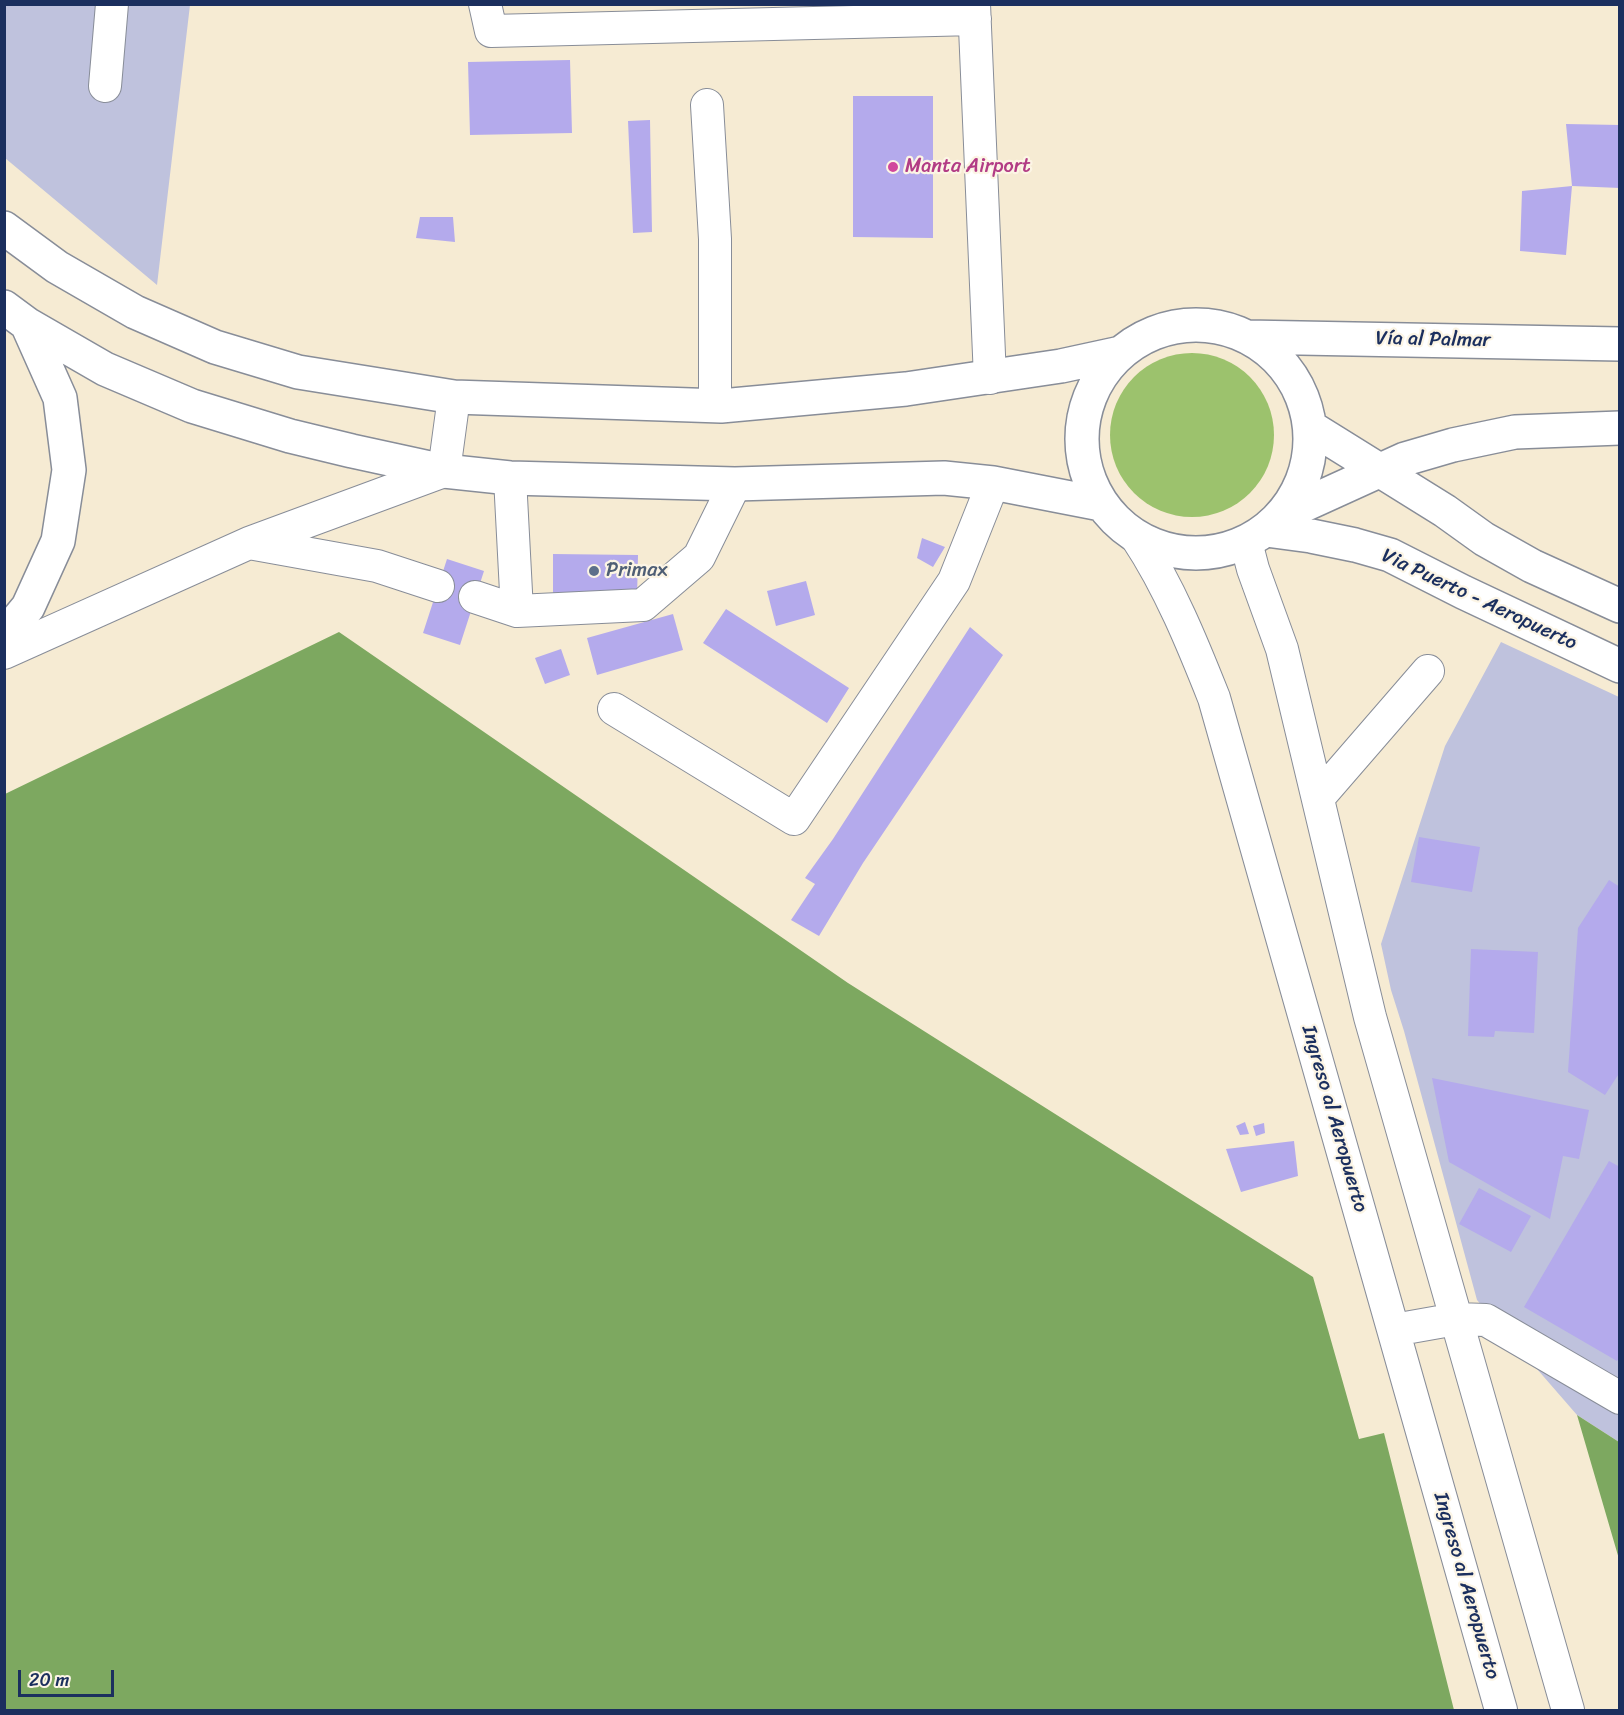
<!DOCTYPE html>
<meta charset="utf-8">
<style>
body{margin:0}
#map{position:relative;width:1624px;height:1715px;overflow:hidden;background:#f6ebd3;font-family:Sriracha,sans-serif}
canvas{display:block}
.frame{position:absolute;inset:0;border:6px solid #1b2f5e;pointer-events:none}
.scale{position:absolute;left:18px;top:1670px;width:96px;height:27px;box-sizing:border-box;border:3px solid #1b2f5e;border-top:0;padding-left:8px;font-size:18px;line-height:21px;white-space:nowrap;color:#1b2f5e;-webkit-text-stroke:4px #fcf5e5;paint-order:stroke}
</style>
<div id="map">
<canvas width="1624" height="1715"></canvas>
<div class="frame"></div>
<div class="scale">20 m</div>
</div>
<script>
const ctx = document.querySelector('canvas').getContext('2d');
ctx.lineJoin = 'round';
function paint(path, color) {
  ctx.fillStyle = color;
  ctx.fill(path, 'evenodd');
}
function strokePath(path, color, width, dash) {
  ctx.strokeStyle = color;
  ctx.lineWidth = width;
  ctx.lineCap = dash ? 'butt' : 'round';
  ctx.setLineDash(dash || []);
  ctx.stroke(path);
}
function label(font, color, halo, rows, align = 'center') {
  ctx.font = font + ' Sriracha,sans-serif';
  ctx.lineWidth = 4.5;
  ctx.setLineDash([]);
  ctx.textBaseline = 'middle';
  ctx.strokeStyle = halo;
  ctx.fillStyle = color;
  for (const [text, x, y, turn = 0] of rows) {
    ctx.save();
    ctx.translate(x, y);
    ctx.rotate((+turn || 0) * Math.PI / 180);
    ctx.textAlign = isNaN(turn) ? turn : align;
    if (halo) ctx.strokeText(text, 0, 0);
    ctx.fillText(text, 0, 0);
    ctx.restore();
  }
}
const industrial = new Path2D(`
 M 4,5 L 190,5 L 157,285 L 5,158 Z
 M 1501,642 L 1619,697 L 1619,1442 L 1577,1415 L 1477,1300 L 1404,1031 L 1391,990 L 1381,944 L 1445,746 Z`);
const green = new Path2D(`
 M1110 435a82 82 0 1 1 164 0a82 82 0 1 1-164 0Z`);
const forest = new Path2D(`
 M 339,632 L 848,983 L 1313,1277 L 1359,1439 L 1384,1433 L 1454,1710 L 5,1710 L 5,794 Z
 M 1577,1415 L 1619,1442 L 1619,1559 Z`);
const building = new Path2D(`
 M 570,60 L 572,133 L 470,135 L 468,62 Z
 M 853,96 L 933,96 L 933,238 L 853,237 Z
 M 650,120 L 652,232 L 633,233 L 628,121 Z
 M 1566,124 L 1620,125 L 1620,188 L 1572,186 Z
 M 1572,186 L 1566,255 L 1520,251 L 1522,191 Z
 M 420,217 L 453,217 L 455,242 L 416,238 Z
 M 922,538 L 945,547 L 933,567 L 917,558 Z
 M 553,554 L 638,555 L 637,599 L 553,598 Z
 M 447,559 L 484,571 L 460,645 L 423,633 Z
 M 806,581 L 815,615 L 776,626 L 767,591 Z
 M 726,609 L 849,688 L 827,723 L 703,643 Z
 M 673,614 L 683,650 L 597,675 L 587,638 Z
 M 970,627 L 1003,655 L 863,863 L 819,936 L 791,920 L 815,884 L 805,878 L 833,839 Z
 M 561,649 L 570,675 L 545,684 L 535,658 Z
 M 1419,837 L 1480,847 L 1472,892 L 1411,882 Z
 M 1609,880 L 1620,887 L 1620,1072 L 1605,1095 L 1568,1072 L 1578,928 Z
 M 1471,949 L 1538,952 L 1534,1033 L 1495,1031 L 1494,1037 L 1468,1036 Z
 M 1432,1078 L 1589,1110 L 1579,1159 L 1563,1156 L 1550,1219 L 1449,1162 Z
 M 1245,1122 L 1249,1134 L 1240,1135 L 1236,1126 Z
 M 1264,1123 L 1265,1133 L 1256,1136 L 1253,1126 Z
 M 1294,1141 L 1298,1176 L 1241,1192 L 1226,1149 Z
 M 1609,1161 L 1620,1167 L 1620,1356 L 1617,1361 L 1524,1307 Z
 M 1479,1188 L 1531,1216 L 1511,1252 L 1459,1224 Z`);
const minor = new Path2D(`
 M 485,4 L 491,31 L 975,19
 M 974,4 L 990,378
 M 105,86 L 112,4
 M 707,105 L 715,239 L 715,406
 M 510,478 L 517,611 L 643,605 L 699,557 L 735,484
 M 1137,538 C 1169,586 1193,645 1214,698 L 1501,1710
 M 1246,542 L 1253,569 L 1282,649 L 1370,1017 L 1568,1710
 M 249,543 L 377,566 L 438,586
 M 475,597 L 517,611
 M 4,653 L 249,543 L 444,471 L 454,397
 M 614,709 L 794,819 L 954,581 L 993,483
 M 1318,798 L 1428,671
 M 1394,1330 L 1456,1319 L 1486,1320 L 1620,1398`);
const major = new Path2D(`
 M 4,228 L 57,267 L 135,312 L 215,347 L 298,372 L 454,397 L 721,406 L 906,389 L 1061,366 L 1121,353
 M 4,307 L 27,324 L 105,369 L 192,406 L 290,436 L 352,451 L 444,471 L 510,478 L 735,484 L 944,478 L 993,483 L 1101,504
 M1082 439a114 114 0 1 1 228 0a114 114 0 1 1-228 0Z
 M 1247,337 L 1620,344
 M 1310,427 L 1445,511 L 1484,539 L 1532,566 L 1620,606
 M 1282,515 L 1405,459 L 1453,445 L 1515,432 L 1620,428
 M 1266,530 L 1311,536 L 1355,545 L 1390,555 L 1463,592 L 1620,666
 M 4,636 L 28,607 L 58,541 L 69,470 L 60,398 L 27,324`);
const markers = [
 [893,167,6,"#d1479c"],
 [594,571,6,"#5c6f8a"]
];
const hotelNames = [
 ["Manta Airport",905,167]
];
const streetNames = [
 ["Vía al Palmar",1433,340,1],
 ["Via Puerto - Aeropuerto",1479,600,25],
 ["Ingreso al Aeropuerto",1334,1119,74],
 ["Ingreso al Aeropuerto",1466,1586,74]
];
const serviceNames = [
 ["Primax",606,571]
];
paint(industrial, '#bfc2dd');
paint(green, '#9cc26d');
paint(forest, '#7da860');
paint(building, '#b4aaec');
strokePath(minor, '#888d98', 34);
strokePath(major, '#888d98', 36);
strokePath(minor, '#fff', 32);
strokePath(major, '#fff', 33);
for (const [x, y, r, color] of markers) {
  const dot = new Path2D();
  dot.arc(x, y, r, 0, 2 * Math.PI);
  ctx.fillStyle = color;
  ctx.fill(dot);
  strokePath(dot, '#fcf5e5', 2);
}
label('20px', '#b23c85', '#fcf5e5', hotelNames, 'left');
label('20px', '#1b2f5e', '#fcf5e5', streetNames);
label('20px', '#4e5e75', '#fcf5e5', serviceNames, 'left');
</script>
